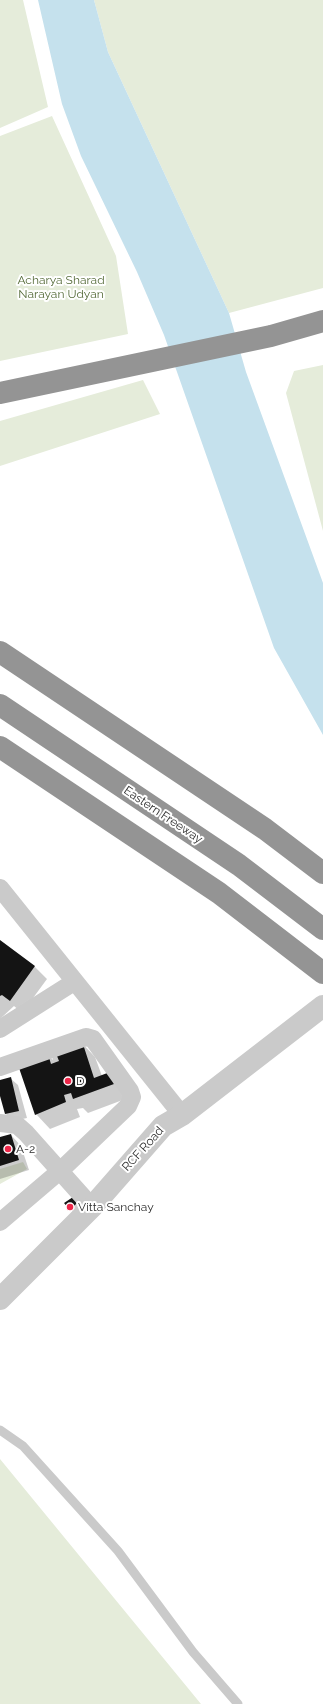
<!DOCTYPE html>
<style>
body{margin:0}
canvas{display:block;background:#fff}
</style>
<canvas width="323" height="1704"></canvas>
<script>
const ctx = document.querySelector('canvas').getContext('2d');
ctx.lineJoin = 'round';
function paint(path, color) {
  ctx.fillStyle = color;
  ctx.fill(path, 'evenodd');
}
function strokePath(path, color, width, dash) {
  ctx.strokeStyle = color;
  ctx.lineWidth = width;
  ctx.lineCap = dash ? 'butt' : 'round';
  ctx.setLineDash(dash || []);
  ctx.stroke(path);
}
function label(font, color, halo, rows, align = 'center') {
  ctx.font = font + ' Raleway,sans-serif';
  ctx.lineWidth = 4;
  ctx.setLineDash([]);
  ctx.textBaseline = 'middle';
  ctx.strokeStyle = halo;
  ctx.fillStyle = color;
  for (const [text, x, y, turn = 0] of rows) {
    ctx.save();
    ctx.translate(x, y);
    ctx.rotate((+turn || 0) * Math.PI / 180);
    ctx.textAlign = isNaN(turn) ? turn : align;
    if (halo) ctx.strokeText(text, 0, 0);
    ctx.fillText(text, 0, 0);
    ctx.restore();
  }
}
const green = new Path2D(`
 M 0,0 L 23,0 L 48,107 L 0,128 Z
 M 94,0 L 323,0 L 323,288 L 229,313 L 108,52 Z
 M 52,116 L 116,256 L 128,334 L 0,361 L 0,136 Z
 M 323,365 L 323,531 L 286,393 L 294,371 Z
 M 143,380 L 160,414 L 0,466 L 0,421 Z
 M 23,1162 L 27,1169 L 0,1184 L 0,1169 Z
 M 0,1459 L 201,1704 L 0,1704 Z`);
const water = new Path2D(`
 M 38,0 L 94,0 L 108,52 L 229,313 L 246,372 L 323,583 L 323,735 L 274,648 L 164,335 L 137,272 L 81,156 L 62,104 Z`);
const shadow = new Path2D(`
 M 0,942 L 35,967 L 47,979 L 22,1013 L 14,1006 L 0,1019 Z
 M 81,1042 L 95,1057 L 102,1076 L 110,1073 L 128,1098 L 88,1113 L 83,1108 L 77,1109 L 80,1117 L 50,1129 L 36,1114 L 48,1055 L 53,1060 L 51,1053 Z
 M 10,1078 L 18,1085 L 27,1118 L 13,1121 L 6,1114 L 0,1092 L 0,1081 Z
 M 11,1135 L 21,1146 L 29,1170 L 0,1179 L 0,1138 Z
 M 73,1198 L 82,1205 L 75,1214 L 65,1203 Z`);
const building = new Path2D(`
 M 0,940 L 35,966 L 10,1001 L 2,995 L 0,996 Z
 M 82,1041 L 94,1078 L 110,1072 L 114,1084 L 73,1099 L 71,1093 L 64,1095 L 66,1102 L 35,1115 L 18,1065 L 48,1054 L 51,1064 L 59,1061 L 55,1051 Z
 M 11,1077 L 19,1111 L 5,1114 L 0,1096 L 0,1080 Z
 M 11,1134 L 19,1160 L 0,1166 L 0,1137 Z
 M 73,1197 L 79,1201 L 70,1210 L 64,1203 Z`);
const service = new Path2D(`
 M 0,1430 L 23,1446 L 118,1551 L 193,1652 L 238,1704`);
const minor = new Path2D(`
 M 0,888 L 182,1115
 M 0,1029 L 74,982
 M 0,1067 L 86,1037 L 93,1039 L 130,1091 L 132,1097 L 128,1106 L 61,1170 L 0,1222
 M 0,1123 L 17,1125 L 26,1133 L 92,1207`);
const tertiary = new Path2D(`
 M 0,1299 L 92,1207 L 163,1126 L 182,1115 L 323,1006`);
const motorway = new Path2D(`
 M 0,393 L 271,336 L 323,321
 M 0,652 L 265,829 L 323,873
 M 0,705 L 239,865 L 323,929
 M 0,747 L 219,893 L 323,973`);
const markers = [
 [68,1081,4,"#ee2649"],
 [8,1149,4,"#ee2649"],
 [70,1207,4,"#ee2649"]
];
const parkNames = [
 ["Acharya Sharad",61,280],
 ["Narayan Udyan",61,294]
];
const streetNames = [
 ["Eastern Freeway",163,815,34],
 ["RCF Road",143,1149,-48]
];
const poiNames = [
 ["D",76,1081],
 ["A-2",16,1149],
 ["Vitta Sanchay",78,1207]
];
paint(green, '#e5ecda');
paint(water, '#c5e1ed');
paint(shadow, '#0003');
paint(building, '#141414');
strokePath(service, '#cacaca', 9);
strokePath(minor, '#cacaca', 18);
strokePath(tertiary, '#cacaca', 22);
strokePath(motorway, '#949494', 22);
for (const [x, y, r, color] of markers) {
  const dot = new Path2D();
  dot.arc(x, y, r, 0, 2 * Math.PI);
  ctx.fillStyle = color;
  ctx.fill(dot);
  strokePath(dot, '#fff', 1.5);
}
label('12px', '#556b39', '#fff', parkNames);
label('12px', '#2d2d2d', '#fff', streetNames);
label('12px', '#2d2d2d', '#fff', poiNames, 'left');
</script>
